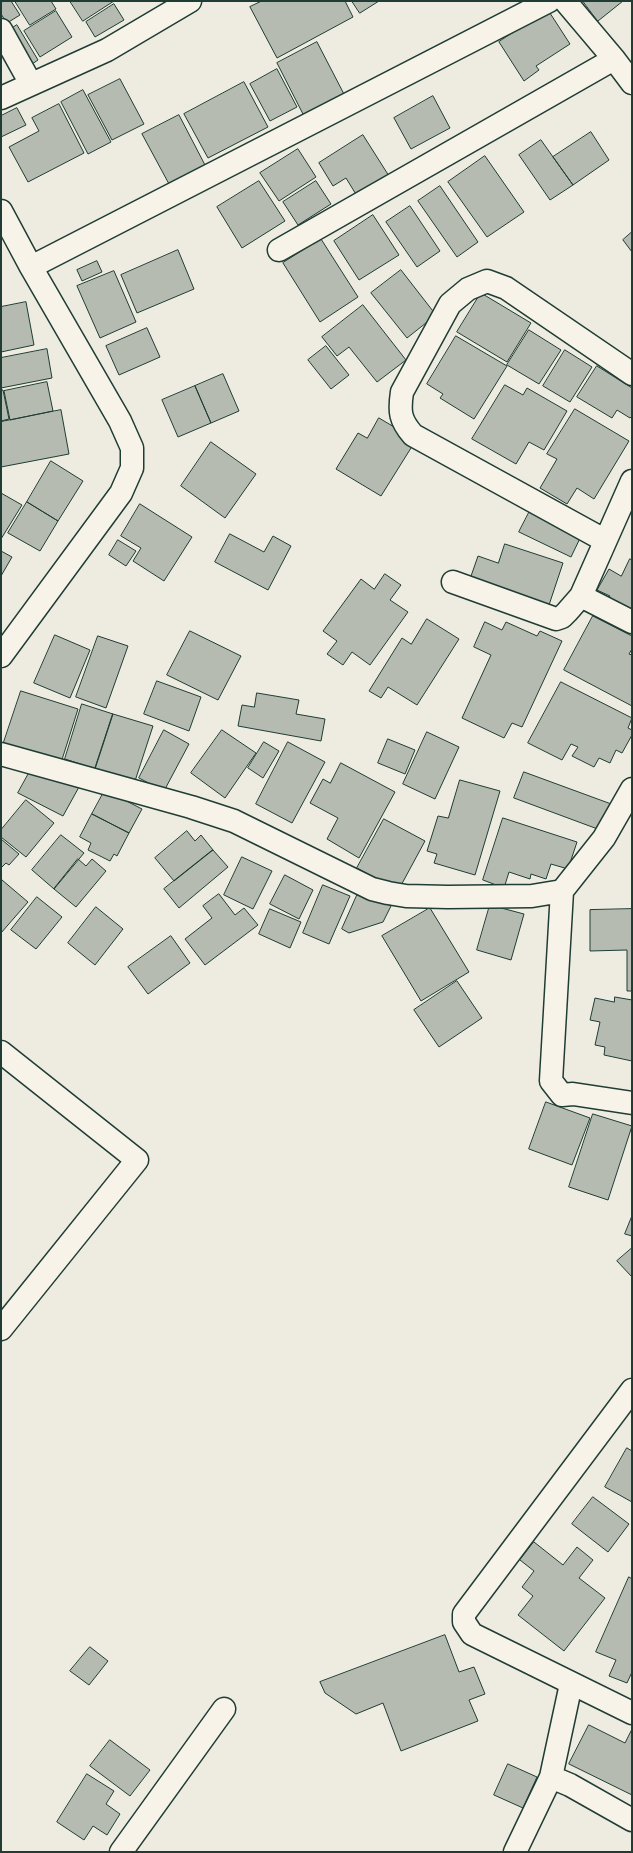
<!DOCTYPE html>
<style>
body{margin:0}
#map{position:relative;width:633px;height:1853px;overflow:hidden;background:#eeece1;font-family:Caveat,sans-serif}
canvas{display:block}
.frame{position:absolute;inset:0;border:2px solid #1f3d34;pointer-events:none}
</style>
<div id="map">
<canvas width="633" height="1853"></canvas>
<div class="frame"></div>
</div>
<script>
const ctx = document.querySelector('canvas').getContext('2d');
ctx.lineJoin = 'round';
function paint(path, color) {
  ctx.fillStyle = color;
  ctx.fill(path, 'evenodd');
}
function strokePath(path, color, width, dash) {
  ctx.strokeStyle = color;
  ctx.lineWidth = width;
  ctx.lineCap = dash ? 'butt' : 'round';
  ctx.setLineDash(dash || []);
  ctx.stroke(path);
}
const building = new Path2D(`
 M 4,1 L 11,1 L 20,15 L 7,23 L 1,14 L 1,3 Z
 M 15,1 L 51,1 L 56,9 L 30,25 Z
 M 70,1 L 114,1 L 83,21 Z
 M 262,1 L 345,1 L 353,17 L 277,58 L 250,7 Z
 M 352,1 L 379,1 L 360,13 Z
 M 583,1 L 623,1 L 598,21 Z
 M 114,4 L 124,20 L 95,37 L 86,22 Z
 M 548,10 L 570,44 L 536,66 L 539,70 L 524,81 L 499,42 Z
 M 56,11 L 72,37 L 40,57 L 24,31 Z
 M 17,25 L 38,60 L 29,66 L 8,31 Z
 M 317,42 L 345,96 L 305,118 L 277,63 Z
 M 277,69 L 297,107 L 270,121 L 250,84 Z
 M 120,79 L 144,124 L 112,140 L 88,95 Z
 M 244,82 L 268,127 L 208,158 L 184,114 Z
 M 83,90 L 111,142 L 88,154 L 61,102 Z
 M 433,96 L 450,128 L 411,149 L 394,118 Z
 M 59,104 L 84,153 L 28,182 L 9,147 L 39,131 L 32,118 Z
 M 17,108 L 26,125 L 1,137 L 1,116 Z
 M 179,115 L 205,165 L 169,184 L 142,134 Z
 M 591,132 L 609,160 L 573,185 L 553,157 Z
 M 363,135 L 389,176 L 357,196 L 346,178 L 333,186 L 319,163 Z
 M 541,140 L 573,185 L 550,200 L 519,155 Z
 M 298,149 L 316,177 L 279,201 L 260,173 Z
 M 485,156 L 524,212 L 487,237 L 448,182 Z
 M 259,181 L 285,221 L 242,248 L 217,207 Z
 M 316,181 L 331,204 L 298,225 L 283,202 Z
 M 440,186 L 478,242 L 457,257 L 418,201 Z
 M 410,206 L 440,251 L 417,267 L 386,222 Z
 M 373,215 L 399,255 L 359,280 L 334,241 Z
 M 632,232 L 632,252 L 623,240 Z
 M 321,239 L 358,297 L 320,322 L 283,263 Z
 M 178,250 L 194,289 L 137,313 L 121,275 Z
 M 97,261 L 102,272 L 82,281 L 77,270 Z
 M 401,270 L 436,315 L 407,338 L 371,293 Z
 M 114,271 L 136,322 L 100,338 L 77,286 Z
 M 481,293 L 531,323 L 507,362 L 457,332 Z
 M 26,302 L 34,345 L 1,352 L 1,307 Z
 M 363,305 L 406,360 L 377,382 L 349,347 L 337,356 L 322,337 Z
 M 147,328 L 160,357 L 119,375 L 106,346 Z
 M 529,330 L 561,350 L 539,384 L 507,365 Z
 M 456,336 L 507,366 L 474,419 L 440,398 L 443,394 L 427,384 Z
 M 326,346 L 349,375 L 331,389 L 308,360 Z
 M 47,349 L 52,378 L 1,388 L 1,358 Z
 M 565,350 L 592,367 L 570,402 L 543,386 Z
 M 597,366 L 632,388 L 632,416 L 630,418 L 617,410 L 612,418 L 577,397 Z
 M 223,374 L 239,411 L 211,423 L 195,386 Z
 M 47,382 L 53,411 L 10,420 L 4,391 Z
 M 505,385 L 523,395 L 527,388 L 567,411 L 544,450 L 529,442 L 516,464 L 472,439 Z
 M 195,386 L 211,423 L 178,437 L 162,400 Z
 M 1,390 L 3,390 L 9,419 L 1,421 Z
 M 575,409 L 629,441 L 594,499 L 577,488 L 567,504 L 540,488 L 557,459 L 547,454 Z
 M 61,410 L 69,454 L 1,467 L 1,422 Z
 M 379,418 L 416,440 L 381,496 L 336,469 L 358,433 L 367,438 Z
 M 211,442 L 256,474 L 225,518 L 181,486 Z
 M 51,461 L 83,481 L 58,521 L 27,502 Z
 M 1,493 L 22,505 L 1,539 Z
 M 27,502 L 58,521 L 40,551 L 8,533 Z
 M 140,504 L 192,537 L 164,581 L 133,561 L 141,548 L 121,536 Z
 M 533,505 L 584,530 L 571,557 L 519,532 Z
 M 230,534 L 264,552 L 273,536 L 291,546 L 268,590 L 215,562 Z
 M 118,540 L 136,551 L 126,566 L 109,555 Z
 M 505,544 L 563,563 L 549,605 L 470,579 L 478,556 L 498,563 Z
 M 1,551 L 12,557 L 1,576 Z
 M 630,559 L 632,560 L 632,617 L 606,603 L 610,596 L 597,590 L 609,569 L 621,576 Z
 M 385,574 L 401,585 L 390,600 L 408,612 L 370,665 L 352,652 L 343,665 L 327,654 L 337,641 L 323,631 L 361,579 L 374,589 Z
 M 593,616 L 632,636 L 632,649 L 629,654 L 632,655 L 632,706 L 564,670 Z
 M 427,619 L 459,639 L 417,705 L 388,687 L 381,698 L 369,691 L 402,638 L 411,644 Z
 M 485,622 L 502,630 L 506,622 L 537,636 L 540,631 L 562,641 L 522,727 L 512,723 L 504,738 L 462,718 L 491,655 L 474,647 Z
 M 190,631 L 241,656 L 218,700 L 167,675 Z
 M 55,635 L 90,650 L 70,698 L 34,683 Z
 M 98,636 L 128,646 L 106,708 L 76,697 Z
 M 157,681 L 201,697 L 189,731 L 144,714 Z
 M 561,682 L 632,718 L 628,728 L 632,730 L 632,735 L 622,753 L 616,750 L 610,763 L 599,758 L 594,767 L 572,756 L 578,747 L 571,744 L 562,760 L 528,743 Z
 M 21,691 L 78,709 L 60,766 L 2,748 Z
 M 257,693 L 299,700 L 296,714 L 325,719 L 321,741 L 238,726 L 242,705 L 254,707 Z
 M 82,704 L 113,714 L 95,769 L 65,759 Z
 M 113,714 L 153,726 L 135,781 L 95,769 Z
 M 164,730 L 189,744 L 164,791 L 139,778 Z
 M 222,730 L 256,753 L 225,798 L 191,773 Z
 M 427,732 L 459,747 L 435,799 L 403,784 Z
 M 388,739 L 415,750 L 405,774 L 378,763 Z
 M 264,742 L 279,751 L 263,778 L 248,768 Z
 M 288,742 L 325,762 L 292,823 L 256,804 Z
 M 341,763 L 395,792 L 359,858 L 327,839 L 338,818 L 310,803 L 323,779 L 330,783 Z
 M 34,764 L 79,787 L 63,816 L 18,793 Z
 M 524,772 L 614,805 L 603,831 L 514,798 Z
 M 460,780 L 500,791 L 475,875 L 434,863 L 437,854 L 427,851 L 438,816 L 448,818 Z
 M 105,790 L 142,809 L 129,833 L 92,814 Z
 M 26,800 L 54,823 L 26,857 L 1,837 L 1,830 Z
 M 92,814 L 129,833 L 117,856 L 114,854 L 110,861 L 88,850 L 91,843 L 80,837 Z
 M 503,818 L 577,842 L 568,869 L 551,864 L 546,879 L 531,874 L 530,879 L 509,872 L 504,888 L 483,880 Z
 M 384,819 L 425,841 L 398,891 L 357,868 Z
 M 187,831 L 195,841 L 201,835 L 213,850 L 174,881 L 155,858 Z
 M 61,835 L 84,853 L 54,889 L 32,870 Z
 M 1,839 L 19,854 L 9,865 L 6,863 L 1,868 Z
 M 213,850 L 228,867 L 179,908 L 164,889 Z
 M 242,857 L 272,871 L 253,909 L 224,895 Z
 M 78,859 L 86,866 L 92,859 L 106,871 L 76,907 L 54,889 Z
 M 285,875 L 313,890 L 299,919 L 270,904 Z
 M 2,880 L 28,902 L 1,933 L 1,881 Z
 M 323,885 L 350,896 L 329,944 L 303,933 Z
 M 359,891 L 391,906 L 383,922 L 349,933 L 342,929 Z
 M 219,894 L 235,915 L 244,908 L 258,925 L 205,965 L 185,939 L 212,918 L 203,906 Z
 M 37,897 L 62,917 L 36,949 L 11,930 Z
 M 490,905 L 524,914 L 511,960 L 477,950 Z
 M 96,907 L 123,929 L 95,965 L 68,943 Z
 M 430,908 L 469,972 L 421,1001 L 382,936 Z
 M 270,909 L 301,922 L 290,948 L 259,934 Z
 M 632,909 L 632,991 L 627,991 L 627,950 L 590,951 L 590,910 Z
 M 171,936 L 190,963 L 148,994 L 128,967 Z
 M 457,981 L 482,1018 L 439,1047 L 414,1010 Z
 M 615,997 L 632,1000 L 632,1061 L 604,1055 L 605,1047 L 595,1045 L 600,1022 L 590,1020 L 595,998 L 614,1002 Z
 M 546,1102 L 590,1118 L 572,1165 L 529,1149 Z
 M 593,1114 L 632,1126 L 608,1200 L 569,1187 Z
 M 632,1216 L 632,1236 L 625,1234 Z
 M 632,1248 L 632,1277 L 617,1261 Z
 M 627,1448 L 632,1451 L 632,1502 L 605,1487 Z
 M 593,1497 L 629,1524 L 608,1552 L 572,1524 Z
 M 534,1542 L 563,1565 L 577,1547 L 593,1560 L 579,1578 L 605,1598 L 564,1651 L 518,1615 L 533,1596 L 522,1587 L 534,1571 L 520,1560 Z
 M 629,1577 L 632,1579 L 632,1672 L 627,1683 L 609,1676 L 616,1660 L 596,1652 Z
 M 445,1635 L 459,1672 L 474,1667 L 485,1694 L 469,1700 L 478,1721 L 401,1751 L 383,1703 L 356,1714 L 325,1693 L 320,1682 Z
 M 90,1647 L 108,1661 L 89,1685 L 70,1671 Z
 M 589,1725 L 625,1743 L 632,1729 L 632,1795 L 569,1764 Z
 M 110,1740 L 150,1770 L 130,1796 L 90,1766 Z
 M 508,1764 L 537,1777 L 523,1808 L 494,1795 Z
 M 87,1774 L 114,1791 L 106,1804 L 120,1814 L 107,1835 L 93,1826 L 84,1840 L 57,1822 Z`);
const street = new Path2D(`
 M 565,1 L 614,59 L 632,83
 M 1,30 L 31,84
 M 1,98 L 107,50 L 190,1
 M 1,211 L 31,267 L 120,421 L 132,448 L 132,468 L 121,493 L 1,656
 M 279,250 L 614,59
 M 31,267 L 549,1
 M 604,540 L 413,435 C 400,420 399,412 402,392 L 450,304 L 468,289 L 487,281 L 506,288 L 632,374
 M 453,582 L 556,619 L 562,617 L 567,612 L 581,596 L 632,481
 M 581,596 L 632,622
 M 1,754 L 191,807 L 234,821 L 372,889 L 388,893 L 406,896 L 448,897 L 532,896 L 562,891 L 604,838 L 632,789
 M 562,891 L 551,1081 L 562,1095 L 573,1094 L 632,1103
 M 1,1052 L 137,1160 L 1,1329
 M 632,1390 L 464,1614 L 464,1622 L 472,1634 L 632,1713
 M 571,1684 L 551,1777 L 570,1785 L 632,1820
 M 121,1852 L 224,1709
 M 515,1852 L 551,1777`);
paint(building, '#b5bbb0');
strokePath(building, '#1f3d34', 1);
strokePath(street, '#1f3d34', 25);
strokePath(street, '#f7f3e8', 22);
</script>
